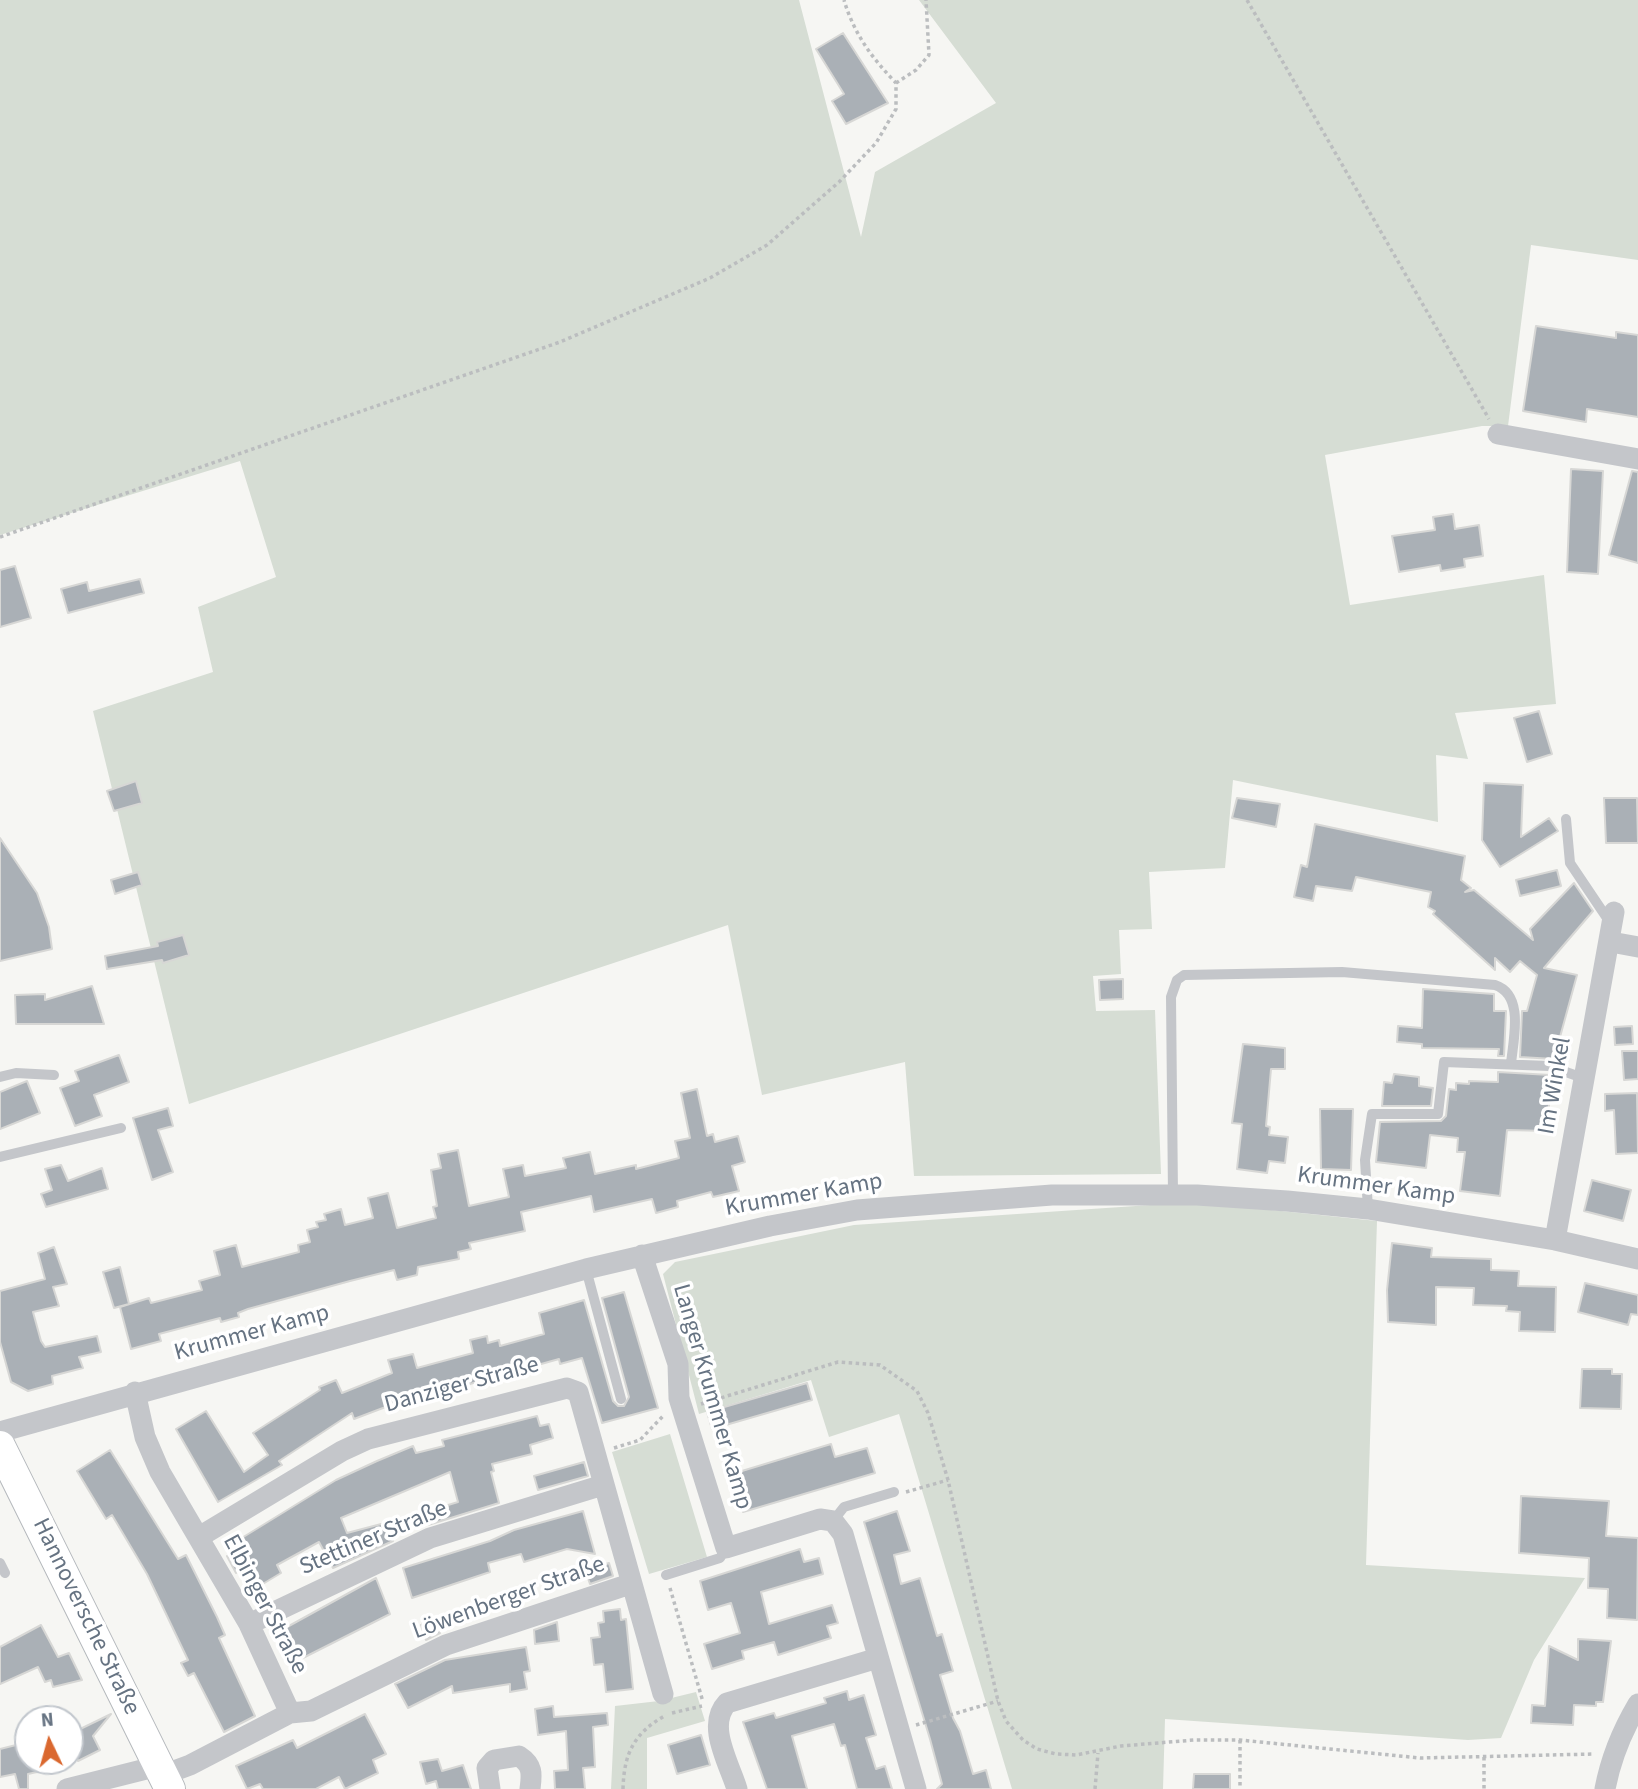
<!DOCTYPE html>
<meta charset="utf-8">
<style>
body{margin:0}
#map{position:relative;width:1638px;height:1789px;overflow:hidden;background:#f6f6f3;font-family:"Source Sans 3",sans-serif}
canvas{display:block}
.north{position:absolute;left:14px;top:1705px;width:70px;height:70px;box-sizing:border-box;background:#fff;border:2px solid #c2c7cd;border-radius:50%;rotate:355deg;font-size:19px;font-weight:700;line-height:28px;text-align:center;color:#667382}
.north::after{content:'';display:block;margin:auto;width:24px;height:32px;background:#da682f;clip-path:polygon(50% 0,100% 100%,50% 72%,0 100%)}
</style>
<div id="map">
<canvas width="1638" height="1789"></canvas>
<div class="north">N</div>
</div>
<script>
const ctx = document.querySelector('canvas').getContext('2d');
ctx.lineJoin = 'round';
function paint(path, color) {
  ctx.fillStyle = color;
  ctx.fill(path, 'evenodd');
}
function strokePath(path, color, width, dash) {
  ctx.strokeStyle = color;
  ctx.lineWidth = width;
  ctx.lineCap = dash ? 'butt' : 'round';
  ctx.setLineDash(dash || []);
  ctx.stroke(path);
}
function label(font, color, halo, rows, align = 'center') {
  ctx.font = font + ' "Source Sans 3",sans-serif';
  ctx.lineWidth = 7;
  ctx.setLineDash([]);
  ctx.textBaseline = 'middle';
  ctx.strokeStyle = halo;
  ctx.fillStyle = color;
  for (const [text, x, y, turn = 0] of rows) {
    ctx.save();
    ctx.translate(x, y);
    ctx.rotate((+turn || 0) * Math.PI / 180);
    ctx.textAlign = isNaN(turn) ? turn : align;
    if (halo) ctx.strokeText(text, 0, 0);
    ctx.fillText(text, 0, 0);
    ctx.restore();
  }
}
const green = new Path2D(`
 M 0,0 L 799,0 L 861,237 L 875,172 L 996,103 L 919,0 L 1638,0 L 1638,260 L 1531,245 L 1508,426 L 1482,426 L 1325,455 L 1350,605 L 1544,575 L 1556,704 L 1455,713 L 1468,759 L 1436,755 L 1438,822 L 1233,780 L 1225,868 L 1149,872 L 1152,929 L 1119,930 L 1121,974 L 1093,976 L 1096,1011 L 1155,1010 L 1161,1174 L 914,1176 L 905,1062 L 762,1095 L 728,925 L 189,1104 L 93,711 L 213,672 L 198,607 L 276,577 L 240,461 L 0,535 Z
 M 1195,1202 L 1377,1221 L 1366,1565 L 1585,1578 L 1534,1660 L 1501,1738 L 1468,1740 L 1165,1719 L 1163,1789 L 1012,1789 L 899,1414 L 829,1437 L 811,1380 L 699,1414 L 663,1274 L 675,1262 L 854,1225 Z
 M 670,1434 L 707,1557 L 649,1574 L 612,1452 Z
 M 696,1692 L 705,1721 L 647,1738 L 647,1789 L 611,1789 L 615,1706 L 659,1701 Z`);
const building = new Path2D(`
 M 843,33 L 888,103 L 846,124 L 832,101 L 844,94 L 816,49 Z
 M 1536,326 L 1616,338 L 1616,332 L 1638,335 L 1638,417 L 1587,409 L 1586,422 L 1523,411 Z
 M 1571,469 L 1603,471 L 1598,574 L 1567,572 Z
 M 1632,471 L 1638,472 L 1638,563 L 1609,555 Z
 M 1453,514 L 1455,529 L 1479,525 L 1483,556 L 1464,559 L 1465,567 L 1441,571 L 1440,565 L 1399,572 L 1392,536 L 1435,530 L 1433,517 Z
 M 15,566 L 31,618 L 0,627 L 0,570 Z
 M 140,579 L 144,593 L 68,613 L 61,589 L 87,582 L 89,591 Z
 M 1539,711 L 1552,754 L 1527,762 L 1514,718 Z
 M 136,781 L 142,803 L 114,811 L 107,791 Z
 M 1484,783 L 1523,785 L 1521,837 L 1549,818 L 1558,831 L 1500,867 L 1482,840 Z
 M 1237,798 L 1280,804 L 1276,827 L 1232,818 Z
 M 1604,798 L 1637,798 L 1638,843 L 1606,843 Z
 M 1315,824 L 1465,856 L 1461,880 L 1471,888 L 1465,892 L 1474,890 L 1533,940 L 1530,929 L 1574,883 L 1593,911 L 1544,968 L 1577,975 L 1554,1059 L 1520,1057 L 1522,1011 L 1527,1011 L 1537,975 L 1520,961 L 1510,972 L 1495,958 L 1495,970 L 1433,914 L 1435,911 L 1428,907 L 1431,892 L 1356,877 L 1352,891 L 1316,886 L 1313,901 L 1294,897 L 1301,865 L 1307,867 Z
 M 0,838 L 37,893 L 49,927 L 52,949 L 0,961 Z
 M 1557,870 L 1561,886 L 1520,896 L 1516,880 Z
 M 138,872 L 142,885 L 115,894 L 111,880 Z
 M 183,935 L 189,955 L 163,963 L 162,960 L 107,969 L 105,956 L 158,946 L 157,942 Z
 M 1123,979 L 1123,999 L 1100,1000 L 1099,980 Z
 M 92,986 L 104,1024 L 16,1024 L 15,995 L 45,994 L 45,1000 Z
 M 1423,989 L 1494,994 L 1494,1011 L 1506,1011 L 1504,1056 L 1498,1056 L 1499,1049 L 1422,1048 L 1422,1044 L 1397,1042 L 1398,1026 L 1422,1028 Z
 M 1632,1026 L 1633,1044 L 1615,1045 L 1614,1027 Z
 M 1243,1044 L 1285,1048 L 1285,1069 L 1271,1069 L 1266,1126 L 1270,1127 L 1269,1135 L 1288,1137 L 1285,1163 L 1269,1161 L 1267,1173 L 1237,1169 L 1242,1124 L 1232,1123 Z
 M 1622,1051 L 1638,1051 L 1638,1079 L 1624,1080 Z
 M 119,1055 L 129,1082 L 94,1095 L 102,1116 L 75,1126 L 60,1088 L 79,1081 L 75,1071 Z
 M 1498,1072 L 1550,1075 L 1548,1131 L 1507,1130 L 1500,1196 L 1460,1191 L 1465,1152 L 1457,1152 L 1458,1138 L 1430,1135 L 1426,1168 L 1376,1162 L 1380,1122 L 1441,1121 L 1446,1116 L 1449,1089 L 1456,1090 L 1456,1083 L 1469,1084 L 1469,1081 L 1498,1082 Z
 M 1394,1074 L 1419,1077 L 1419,1086 L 1433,1088 L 1431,1106 L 1382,1106 L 1384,1082 L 1392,1083 Z
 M 27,1081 L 40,1113 L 0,1129 L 0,1092 Z
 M 697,1089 L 707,1136 L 713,1134 L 715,1142 L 738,1136 L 745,1162 L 732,1166 L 739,1191 L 713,1197 L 711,1192 L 677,1201 L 678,1207 L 656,1213 L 652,1199 L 594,1212 L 591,1196 L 521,1212 L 525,1231 L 469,1243 L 471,1249 L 458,1252 L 459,1259 L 418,1267 L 417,1275 L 397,1280 L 394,1270 L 350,1281 L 248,1309 L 238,1313 L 239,1317 L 221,1322 L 220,1318 L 159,1334 L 161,1341 L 131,1349 L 120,1307 L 149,1298 L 151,1303 L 202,1290 L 199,1281 L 220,1275 L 214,1251 L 236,1245 L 242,1267 L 299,1252 L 298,1245 L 310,1242 L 307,1230 L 318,1227 L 316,1222 L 326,1220 L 324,1214 L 341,1209 L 345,1225 L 373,1218 L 368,1198 L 388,1193 L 397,1228 L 436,1218 L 433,1207 L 437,1206 L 431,1170 L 441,1168 L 438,1154 L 458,1150 L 469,1206 L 509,1197 L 503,1169 L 523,1165 L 525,1176 L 566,1168 L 563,1158 L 590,1152 L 595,1174 L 636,1165 L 636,1169 L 679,1158 L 675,1141 L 690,1138 L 681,1093 Z
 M 1637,1093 L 1638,1153 L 1616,1154 L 1614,1110 L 1605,1111 L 1605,1094 Z
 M 168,1108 L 173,1126 L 158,1130 L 173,1172 L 152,1180 L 133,1118 Z
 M 1320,1109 L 1353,1109 L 1351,1170 L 1321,1169 Z
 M 61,1165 L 68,1181 L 102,1168 L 108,1189 L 46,1207 L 41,1194 L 52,1190 L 45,1169 Z
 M 1592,1180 L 1631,1190 L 1623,1221 L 1584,1211 Z
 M 1392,1243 L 1432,1248 L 1431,1257 L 1491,1259 L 1491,1270 L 1519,1271 L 1518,1286 L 1556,1287 L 1555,1332 L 1519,1331 L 1520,1312 L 1506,1311 L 1507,1306 L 1473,1305 L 1474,1288 L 1436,1287 L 1436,1325 L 1388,1322 L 1387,1290 Z
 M 54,1247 L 67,1284 L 53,1287 L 59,1306 L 33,1312 L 41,1341 L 45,1347 L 97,1336 L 101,1352 L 79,1357 L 83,1368 L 52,1376 L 53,1384 L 28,1391 L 11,1382 L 0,1342 L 0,1291 L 45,1279 L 38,1253 Z
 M 120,1267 L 129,1304 L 114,1308 L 103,1272 Z
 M 1585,1283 L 1638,1295 L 1638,1315 L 1631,1314 L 1628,1325 L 1578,1312 Z
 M 624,1292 L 658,1408 L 602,1423 L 582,1358 L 560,1364 L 559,1359 L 452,1389 L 426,1395 L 425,1392 L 354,1419 L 352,1413 L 279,1461 L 282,1465 L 218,1502 L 176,1429 L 206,1411 L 244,1472 L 268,1455 L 253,1433 L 320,1390 L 319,1387 L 336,1380 L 342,1393 L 392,1373 L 388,1360 L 413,1354 L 417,1368 L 473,1353 L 470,1340 L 487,1336 L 488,1343 L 499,1340 L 500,1346 L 544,1334 L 539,1313 L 584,1300 L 613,1401 L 618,1406 L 624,1406 L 629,1397 L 602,1298 Z
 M 1582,1369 L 1612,1369 L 1612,1374 L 1622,1374 L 1621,1409 L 1580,1408 Z
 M 807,1383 L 812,1400 L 712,1429 L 707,1412 Z
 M 537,1416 L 540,1426 L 549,1424 L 553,1438 L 530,1445 L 532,1454 L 492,1464 L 494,1471 L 491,1472 L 499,1503 L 428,1525 L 425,1512 L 458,1502 L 450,1472 L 341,1518 L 347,1533 L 385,1523 L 393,1541 L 333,1568 L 319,1542 L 277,1565 L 281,1573 L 261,1585 L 254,1573 L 250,1575 L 245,1567 L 236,1573 L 227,1556 L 236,1550 L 232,1544 L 336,1480 L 377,1461 L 413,1446 L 416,1453 L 444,1446 L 442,1440 Z
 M 831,1444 L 835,1457 L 867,1448 L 875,1473 L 743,1512 L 732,1474 Z
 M 110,1450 L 178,1559 L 186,1555 L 217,1617 L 225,1635 L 219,1638 L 255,1716 L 224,1732 L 194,1673 L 188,1676 L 181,1663 L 188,1660 L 147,1574 L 112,1515 L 106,1519 L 77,1471 Z
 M 584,1462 L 588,1476 L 538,1490 L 534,1476 Z
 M 1521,1496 L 1609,1501 L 1606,1536 L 1638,1538 L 1637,1620 L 1607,1618 L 1608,1589 L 1588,1588 L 1589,1558 L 1519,1553 Z
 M 583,1511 L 595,1554 L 567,1549 L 524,1562 L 521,1554 L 488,1563 L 490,1572 L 412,1598 L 403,1568 L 490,1541 L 514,1530 Z
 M 897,1511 L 910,1551 L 894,1555 L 901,1584 L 920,1578 L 937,1636 L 942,1634 L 953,1671 L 940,1675 L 953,1718 L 960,1731 L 973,1774 L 986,1770 L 991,1789 L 937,1789 L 942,1784 L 930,1739 L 864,1522 Z
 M 800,1549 L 804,1562 L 819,1558 L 823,1574 L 761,1592 L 769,1624 L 832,1605 L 838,1623 L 827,1626 L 831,1638 L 778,1655 L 774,1642 L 742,1651 L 744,1659 L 712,1669 L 704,1644 L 740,1633 L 731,1603 L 708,1610 L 700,1581 Z
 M 609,1563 L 613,1576 L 590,1584 L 585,1570 Z
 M 376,1578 L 390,1614 L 293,1663 L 278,1632 Z
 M 620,1609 L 621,1620 L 626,1619 L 633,1689 L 606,1692 L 603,1664 L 594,1665 L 591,1638 L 600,1637 L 598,1623 L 604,1622 L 603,1611 Z
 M 435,1619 L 440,1633 L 426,1640 L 421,1625 Z
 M 557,1622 L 559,1641 L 535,1644 L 534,1630 Z
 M 41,1625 L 58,1657 L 69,1653 L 82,1680 L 53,1687 L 51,1680 L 45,1682 L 38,1667 L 0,1684 L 0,1647 Z
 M 1578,1639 L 1611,1641 L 1603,1702 L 1596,1702 L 1596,1706 L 1574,1705 L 1573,1725 L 1531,1723 L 1532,1705 L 1545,1706 L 1549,1646 L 1578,1660 Z
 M 526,1647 L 530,1671 L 524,1672 L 527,1689 L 510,1692 L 510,1684 L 453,1693 L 452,1686 L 408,1708 L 395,1684 L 445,1660 Z
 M 847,1691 L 849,1700 L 864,1695 L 876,1735 L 866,1738 L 876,1769 L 885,1766 L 892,1789 L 857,1789 L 845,1745 L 841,1746 L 834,1724 L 792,1736 L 807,1789 L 767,1789 L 743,1722 L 774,1713 L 776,1718 L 826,1703 L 824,1698 Z
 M 553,1706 L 554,1717 L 607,1713 L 608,1725 L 593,1727 L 595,1767 L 583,1768 L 585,1789 L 555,1789 L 554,1771 L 568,1770 L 566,1731 L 538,1735 L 535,1709 Z
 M 111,1714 L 93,1736 L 100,1750 L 78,1761 L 75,1754 L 70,1756 L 70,1734 Z
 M 365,1714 L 386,1754 L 373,1760 L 378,1773 L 345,1789 L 339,1777 L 316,1789 L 263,1789 L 260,1784 L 247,1789 L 236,1766 L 293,1740 L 297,1748 Z
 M 701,1735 L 710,1765 L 677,1774 L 668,1745 Z
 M 28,1742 L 28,1761 L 58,1761 L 59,1767 L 28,1774 L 28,1789 L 19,1789 L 15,1774 L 0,1777 L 0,1749 Z
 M 438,1759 L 442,1771 L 463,1765 L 471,1789 L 438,1789 L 436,1781 L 426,1784 L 420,1762 Z
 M 1194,1774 L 1230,1774 L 1230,1789 L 1193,1789 Z`);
const path = new Path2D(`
 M 1247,0 L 1489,419
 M 896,83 L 916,70 L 929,55 L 926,0
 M 0,537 L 560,342 L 710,278 L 767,245 L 839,182 L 876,143 L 896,109 L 896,83 C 872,58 854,34 844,0
 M 701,1404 L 838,1362 L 880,1365 L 917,1391 L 928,1413 L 948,1480 L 998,1701 L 1006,1721 L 1023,1740 L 1037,1749 L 1056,1754 L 1076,1755 L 1121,1746 L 1194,1740 L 1240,1740 L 1420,1758 L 1594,1754
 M 614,1448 L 640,1440 L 664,1415
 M 906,1492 L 948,1480
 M 670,1588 L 703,1702
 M 672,1713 L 702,1706
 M 916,1725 L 998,1701
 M 1240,1740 L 1240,1789
 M 1484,1757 L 1484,1789
 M 623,1789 C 624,1753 634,1733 666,1715
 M 1095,1789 L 1098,1753`);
const lane = new Path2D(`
 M 1566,819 L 1570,863 L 1609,921
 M 0,1077 L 16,1073 L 54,1075
 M 0,1157 L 121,1128
 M 1173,1195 L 1171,997 L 1177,980 L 1184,975 L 1342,972 L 1495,985 C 1525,995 1513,1040 1511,1064
 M 1368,1209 L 1365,1160 L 1372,1114 L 1438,1114 L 1444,1062 L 1549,1066 L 1583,1078
 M 586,1269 L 621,1399
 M 833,1521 L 844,1507 L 894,1492
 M 0,1563 L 5,1573
 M 666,1575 L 720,1558 L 726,1548`);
const street = new Path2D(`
 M 1498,434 L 1638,459
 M 1611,942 L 1638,947
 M 1555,1240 L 1614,912
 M 642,1255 L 678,1364 L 679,1398 L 726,1548 L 820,1519 L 833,1521 L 843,1534 L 916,1789
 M 135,1392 L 145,1437 L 160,1472 L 249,1624 L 290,1713 L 190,1765 L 163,1775
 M 0,1432 L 586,1269 L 770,1226 L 857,1210 L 1052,1195 L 1197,1195 L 1287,1201 L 1368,1209 L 1555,1240 L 1638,1259
 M 199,1537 L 342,1451 L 368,1439 L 567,1388 L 578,1392 L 663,1694
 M 249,1624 L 430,1538 L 603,1485
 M 290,1713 L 311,1711 L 446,1645 L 630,1584
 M 67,1789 L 158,1766
 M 490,1789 L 487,1768 L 494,1760 L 519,1756 C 533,1765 532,1774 530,1789
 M 737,1789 C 729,1763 706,1725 727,1703 L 878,1658
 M 1605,1789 C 1611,1757 1622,1731 1638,1704`);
const secondary = new Path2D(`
 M 0,1446 L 170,1789`);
const streetNames = [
 ["Im Winkel",1556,1086,-80],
 ["Krummer Kamp",1376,1187,8],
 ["Krummer Kamp",804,1196,-10],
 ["Krummer Kamp",252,1334,-15],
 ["Danziger Straße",462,1386,-15],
 ["Langer Krummer Kamp",711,1397,74],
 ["Stettiner Straße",374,1539,-23],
 ["Löwenberger Straße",509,1599,-20],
 ["Elbinger Straße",264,1605,62],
 ["Hannoversche Straße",85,1617,64]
];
paint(green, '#d6ddd4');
paint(building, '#aab0b6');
strokePath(building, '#d7d7d5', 2);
strokePath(secondary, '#b4b8bc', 32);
strokePath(path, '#bbbdbf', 3.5, [3.5, 3.5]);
strokePath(lane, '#c4c6ca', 10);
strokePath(street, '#c4c6ca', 21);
strokePath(secondary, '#fff', 30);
label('24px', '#667382', '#fff', streetNames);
</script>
